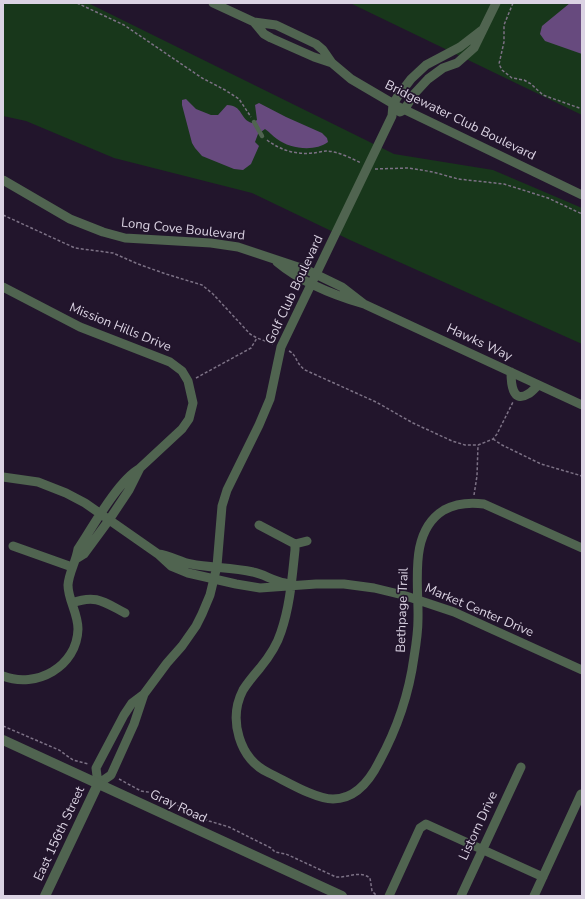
<!DOCTYPE html>
<style>
body{margin:0}
#map{position:relative;width:585px;height:899px;overflow:hidden;background:#22152c;font-family:"Nunito Sans",sans-serif}
canvas{display:block}
.frame{position:absolute;inset:0;border:4px solid #dbd3e3;pointer-events:none}
</style>
<div id="map">
<canvas width="585" height="899"></canvas>
<div class="frame"></div>
</div>
<script>
const ctx = document.querySelector('canvas').getContext('2d');
ctx.lineJoin = 'round';
function paint(path, color) {
  ctx.fillStyle = color;
  ctx.fill(path, 'evenodd');
}
function strokePath(path, color, width, dash) {
  ctx.strokeStyle = color;
  ctx.lineWidth = width;
  ctx.lineCap = dash ? 'butt' : 'round';
  ctx.setLineDash(dash || []);
  ctx.stroke(path);
}
function label(font, color, halo, rows, align = 'center') {
  ctx.font = font + ' "Nunito Sans",sans-serif';
  ctx.lineWidth = 3.5;
  ctx.setLineDash([]);
  ctx.textBaseline = 'middle';
  ctx.strokeStyle = halo;
  ctx.fillStyle = color;
  for (const [text, x, y, turn = 0] of rows) {
    ctx.save();
    ctx.translate(x, y);
    ctx.rotate((+turn || 0) * Math.PI / 180);
    ctx.textAlign = isNaN(turn) ? turn : align;
    if (halo) ctx.strokeText(text, 0, 0);
    ctx.fillText(text, 0, 0);
    ctx.restore();
  }
}
const green = new Path2D(`
 M 3,3 L 88,3 L 394,154 L 493,170 L 582,208 L 582,344 L 350,240 L 252,193 L 114,158 L 26,121 L 3,116 Z
 M 350,3 L 582,3 L 582,115 Z`);
const water = new Path2D(`
 M 570,3 L 582,3 L 582,54 L 545,41 L 540,34 L 542,26 Z
 M 186,99 L 196,109 L 211,115 L 218,115 L 227,105 C 243,105 240,120 252,123 L 257,120 L 255,105 L 259,103 L 286,117 L 322,133 L 327,138 L 328,142 C 315,152 290,149 277,139 C 272,136 270,132 265,129 L 258,134 L 255,142 L 259,146 L 251,164 L 243,170 L 234,169 L 202,156 L 195,148 L 192,143 L 182,105 L 182,100 Z`);
const path = new Path2D(`
 M 77,3 L 124,25 L 202,78 L 225,90 L 239,99 L 251,117
 M 513,3 L 504,25 L 504,42 L 499,64 L 502,70 L 512,78 L 524,80 L 531,84 L 543,95 L 582,109
 M 267,140 C 280,150 296,155 313,153 C 317,153 322,151 326,151 C 337,151 351,158 361,163
 M 375,169 L 409,168 L 433,172 L 458,179 L 504,184 L 548,198 L 582,214
 M 3,215 L 75,248 L 113,253 L 138,264 L 166,274 L 202,285 L 213,294 L 250,334 L 257,338 L 273,344
 M 289,351 C 297,355 296,364 305,370 L 376,402 L 413,423 L 452,441 L 465,445 L 478,445 L 493,439 L 497,434 L 513,402
 M 196,378 L 251,348 L 257,338
 M 493,439 L 502,445 L 541,464 L 582,476
 M 474,495 L 477,476 L 478,445
 M 3,726 L 59,750 L 73,760 L 88,764
 M 119,779 L 141,791 L 155,793 L 164,797 L 180,807 L 209,821 L 229,827 L 271,848 L 275,852 L 286,854 L 336,877 C 348,878 359,870 370,878 L 372,891 L 377,896`);
const service = new Path2D(`
 M 254,122 L 262,136`);
const minor = new Path2D(`
 M 213,3 L 254,22 L 276,25 L 316,44 L 323,50 L 332,63 L 351,79 L 397,106 L 582,195
 M 254,22 L 264,34 L 271,38 L 314,57 L 332,63
 M 400,112 L 404,110 L 415,93 L 428,79 L 443,68 L 457,63 L 474,48 L 496,3
 M 3,180 L 70,219 L 103,232 L 125,238 L 211,243 L 238,247 L 307,270 L 342,287 L 364,304
 M 277,262 C 301,282 333,295 364,304 L 582,405
 M 3,287 L 80,327 L 170,362 L 182,371 L 188,381 L 193,403 L 189,419 L 182,429 L 140,468 L 129,490 L 109,520 L 84,554 L 76,559
 M 511,372 C 511,382 512,404 528,394 C 532,392 535,388 538,385
 M 3,477 L 38,482 L 66,493 L 85,503 L 158,554 L 171,566 L 188,573 L 236,584 L 260,588 L 316,584 L 344,584 L 374,588 L 403,595 L 454,612 L 582,670
 M 259,525 L 295,544 L 295,550 C 292,578 290,606 281,632 C 277,645 269,657 260,668 C 254,675 248,682 243,690 C 228,719 239,759 269,773 C 286,781 315,799 333,799 C 356,799 370,780 379,762 C 397,729 409,694 414,657 C 416,645 418,632 418,619 C 419,584 408,532 444,510 C 457,503 469,502 484,504 L 582,548
 M 295,544 L 307,541
 M 13,546 L 72,567
 M 158,554 C 170,555 180,562 191,564 C 211,568 232,567 253,572 C 264,574 273,581 285,583
 M 72,603 C 96,594 104,602 125,613
 M 3,676 C 36,689 77,667 78,629 C 78,613 68,600 68,585 C 69,572 76,562 78,549 C 92,528 118,481 139,469
 M 144,694 L 134,724 L 111,775 L 98,784 L 96,768 L 124,715 L 132,703 L 144,694 L 167,663 L 182,646 L 196,626 L 202,614 L 210,595 L 217,566 L 222,506 L 227,490 L 259,425 L 270,399 L 281,347 L 392,116 L 393,104 L 398,96 L 411,79 L 426,65 L 460,47 L 482,30
 M 389,896 L 420,828 L 426,824 L 543,877
 M 461,896 L 521,767
 M 534,896 L 581,794`);
const tertiary = new Path2D(`
 M 3,740 L 342,896
 M 45,896 L 98,784`);
const streetNames = [
 ["Bridgewater Club Boulevard",460,121,26],
 ["Long Cove Boulevard",183,230,6],
 ["Golf Club Boulevard",295,290,-65],
 ["Mission Hills Drive",120,328,22],
 ["Hawks Way",479,343,25],
 ["Bethpage Trail",403,610,-88],
 ["Market Center Drive",479,611,23],
 ["Gray Road",178,807,25],
 ["Listorn Drive",479,826,-65],
 ["East 156th Street",60,834,-65]
];
paint(green, '#18371b');
paint(water, '#674a7e');
strokePath(path, '#7c7185', 1.5, [3, 2]);
strokePath(service, '#506450', 4.5);
strokePath(minor, '#506450', 9);
strokePath(tertiary, '#506450', 10);
label('13px', '#dbd3e3', '#22152c', streetNames);
</script>
